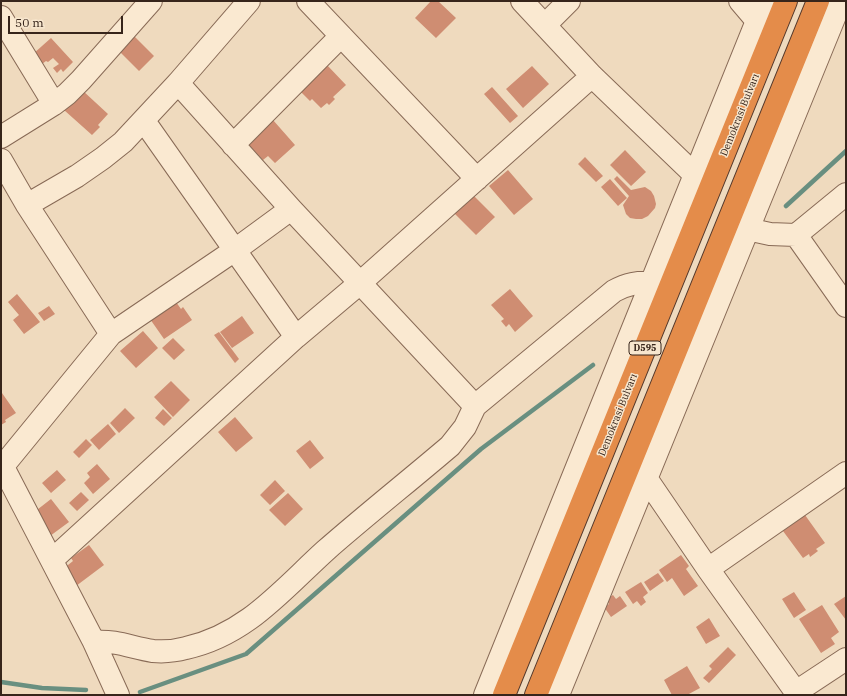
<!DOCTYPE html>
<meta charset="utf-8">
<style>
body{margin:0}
#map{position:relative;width:847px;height:696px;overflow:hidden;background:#efdabe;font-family:"IBM Plex Serif",serif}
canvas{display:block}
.frame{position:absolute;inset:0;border:2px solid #37251b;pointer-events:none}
.scale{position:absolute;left:8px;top:16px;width:115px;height:18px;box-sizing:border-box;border:2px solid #37251b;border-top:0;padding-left:5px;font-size:12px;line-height:14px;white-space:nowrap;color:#37251b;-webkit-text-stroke:3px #f7e6ce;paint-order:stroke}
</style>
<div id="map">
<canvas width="847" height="696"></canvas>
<div class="frame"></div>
<div class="scale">50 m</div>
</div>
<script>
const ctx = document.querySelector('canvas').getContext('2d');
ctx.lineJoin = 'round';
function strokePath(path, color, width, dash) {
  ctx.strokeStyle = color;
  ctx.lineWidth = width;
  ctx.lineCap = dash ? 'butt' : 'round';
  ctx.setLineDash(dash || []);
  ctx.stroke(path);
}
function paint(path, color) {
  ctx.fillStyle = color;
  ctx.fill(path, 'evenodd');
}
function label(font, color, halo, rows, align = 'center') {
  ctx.font = font + ' "IBM Plex Serif",serif';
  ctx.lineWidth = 3;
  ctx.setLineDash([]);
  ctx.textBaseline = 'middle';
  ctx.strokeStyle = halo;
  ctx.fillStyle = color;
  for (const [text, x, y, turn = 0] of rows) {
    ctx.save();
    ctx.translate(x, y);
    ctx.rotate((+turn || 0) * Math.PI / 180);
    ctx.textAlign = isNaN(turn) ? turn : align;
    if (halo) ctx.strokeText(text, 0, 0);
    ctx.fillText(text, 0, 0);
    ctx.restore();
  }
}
const stream = new Path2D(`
 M 786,206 L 846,151
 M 1,682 L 42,688 L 86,690
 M 140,692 L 246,654 L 481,449 L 593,365`);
const building = new Path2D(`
 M 431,1 L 438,1 L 456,18 L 436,38 L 415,18 Z
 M 134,36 L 154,56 L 139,71 L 119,51 Z
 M 51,38 L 73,62 L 63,72 L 61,69 L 57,73 L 53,68 L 59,64 L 53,58 L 48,62 L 46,61 L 42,64 L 33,54 Z
 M 327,65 L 346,85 L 333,97 L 335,99 L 329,105 L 327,103 L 321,108 L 312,99 L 310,101 L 300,91 Z
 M 532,66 L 549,84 L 523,108 L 506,89 Z
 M 492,87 L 518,116 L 510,123 L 484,94 Z
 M 82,90 L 108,114 L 98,125 L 100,127 L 92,135 L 64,110 Z
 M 273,120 L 295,145 L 275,163 L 268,156 L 263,160 L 247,143 Z
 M 625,150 L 646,172 L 631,186 L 610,165 Z
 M 585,157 L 603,176 L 596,182 L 578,164 Z
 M 508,170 L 533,199 L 514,215 L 489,186 Z
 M 617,176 L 631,190 L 645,187 L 651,191 L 654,196 L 656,204 L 655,208 L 648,216 L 642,219 L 636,219 L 630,218 L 626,214 L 623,205 L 629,196 L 614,179 Z
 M 610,179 L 627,198 L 618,206 L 601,187 Z
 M 471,193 L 495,217 L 476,235 L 452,211 Z
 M 510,289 L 533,316 L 515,332 L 509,324 L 506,327 L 501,321 L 504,319 L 491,305 Z
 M 17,294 L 40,322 L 24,334 L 13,320 L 19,315 L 8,302 Z
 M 176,302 L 181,309 L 183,307 L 192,320 L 164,339 L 150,319 Z
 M 49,306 L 55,314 L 44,321 L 38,313 Z
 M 242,316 L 254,333 L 232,348 L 220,332 Z
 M 143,331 L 158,348 L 136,368 L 120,351 Z
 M 219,332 L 239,359 L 235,363 L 214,335 Z
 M 173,338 L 185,350 L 174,360 L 162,348 Z
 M 171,381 L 190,400 L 173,417 L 154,397 Z
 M 2,393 L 16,413 L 5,420 L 6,422 L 1,425 Z
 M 125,408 L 135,418 L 119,433 L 110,423 Z
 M 163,409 L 172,418 L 164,426 L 155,418 Z
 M 235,417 L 253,438 L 236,452 L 218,432 Z
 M 108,424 L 116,434 L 99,450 L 90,440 Z
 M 86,439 L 92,445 L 79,458 L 73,452 Z
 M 310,440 L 324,458 L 310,469 L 296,451 Z
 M 97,464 L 110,479 L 93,494 L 84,483 L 90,477 L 87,473 Z
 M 57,470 L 66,480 L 51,493 L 42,483 Z
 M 275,480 L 285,491 L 270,505 L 260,495 Z
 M 81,492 L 89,500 L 77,511 L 69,503 Z
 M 288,493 L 303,509 L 285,526 L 269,510 Z
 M 51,499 L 69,522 L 50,536 L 33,513 Z
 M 805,515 L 825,543 L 816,549 L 818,551 L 810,557 L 809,554 L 803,558 L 783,531 Z
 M 89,545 L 104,565 L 76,586 L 63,569 L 73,561 L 71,558 Z
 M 681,555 L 689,566 L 686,569 L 698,586 L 684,596 L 672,578 L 667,582 L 659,570 Z
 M 658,573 L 664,581 L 650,591 L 644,582 Z
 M 641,582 L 648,593 L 643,597 L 646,602 L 641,606 L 637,601 L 633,604 L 625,592 Z
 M 794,592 L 806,610 L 794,618 L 782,599 Z
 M 613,595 L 616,599 L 620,596 L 627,606 L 611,617 L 604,607 L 609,604 L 606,599 Z
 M 846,596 L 846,620 L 834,604 Z
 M 822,605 L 839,632 L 831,638 L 835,644 L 821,653 L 799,619 Z
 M 709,618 L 720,636 L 706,644 L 696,627 Z
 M 728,647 L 736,655 L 709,683 L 703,678 L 712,669 L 709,666 Z
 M 687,666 L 700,688 L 687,695 L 672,695 L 664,680 Z`);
const minor = new Path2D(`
 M 308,1 L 477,179
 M 522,1 L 592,76 L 695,175
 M 740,1 L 757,21
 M 1,17 L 54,104
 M 545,25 L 569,1
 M 178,83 L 291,209 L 475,406
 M 144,121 L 296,337
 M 1,137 L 54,104 L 67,94 L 81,80 L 151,1
 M 233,145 L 341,36
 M 1,160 L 27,205 L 111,334
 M 846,194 L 796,235 L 846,306
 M 27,205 L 77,176 L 103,158 L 123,142 L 178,83 L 249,1
 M 747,229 L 770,234 L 796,235
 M 1,463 L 94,642 L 118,695
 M 3,466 L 111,334 L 235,250 L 291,209
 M 646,478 L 708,569
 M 52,560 L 296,337 L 360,283 L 592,76
 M 94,642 C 117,640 132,648 153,651 C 164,652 175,651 186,648 C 246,635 282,590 325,551 C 366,515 409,481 450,446 L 465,427 L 475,406 L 614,291 C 627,284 637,282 652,283
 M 796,692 L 846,659
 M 485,695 L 765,1
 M 558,695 L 841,1
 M 798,695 L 708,569 L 846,473`);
const highway = new Path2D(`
 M 504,695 L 786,1
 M 536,695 L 818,1`);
const shields = [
 [645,348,32]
];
const shieldNames = [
 ["D595",645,348]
];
const streetNames = [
 ["Demokrasi Bulvarı",740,115,-68],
 ["Demokrasi Bulvarı",618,415,-68]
];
strokePath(stream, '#698f80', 4.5);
paint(building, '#cf8d72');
strokePath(minor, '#886a56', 24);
strokePath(highway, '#56392b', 24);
strokePath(minor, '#fae9d1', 22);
strokePath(highway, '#e48c4a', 22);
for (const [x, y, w] of shields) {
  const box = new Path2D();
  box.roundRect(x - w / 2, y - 7, w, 14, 3);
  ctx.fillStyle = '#f7e6ce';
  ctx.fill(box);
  strokePath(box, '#37251b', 1);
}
label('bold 9px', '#37251b', null, shieldNames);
label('10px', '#37251b', '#f7e6ce', streetNames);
</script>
